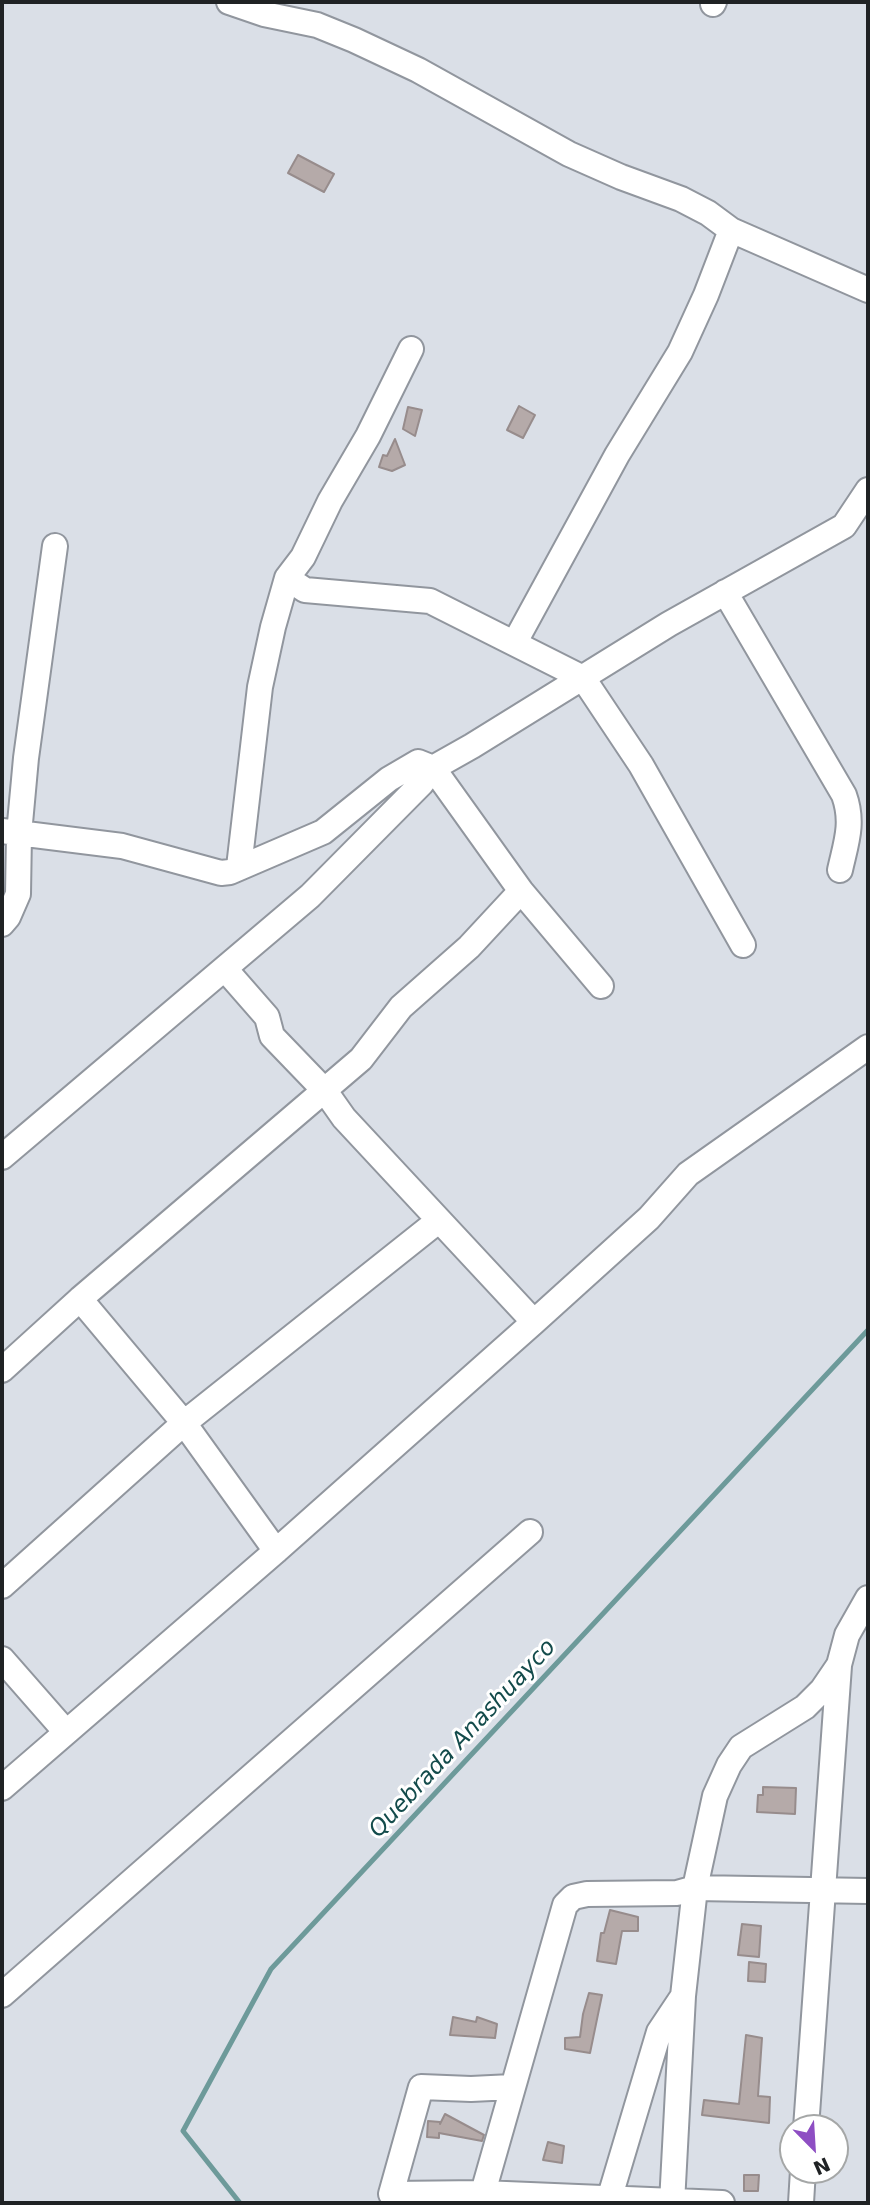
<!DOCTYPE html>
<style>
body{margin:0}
#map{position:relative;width:870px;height:2205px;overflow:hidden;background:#dadfe7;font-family:"DejaVu Sans",sans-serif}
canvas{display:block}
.frame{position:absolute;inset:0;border:4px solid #1f2224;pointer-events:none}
.north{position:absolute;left:779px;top:2114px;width:70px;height:70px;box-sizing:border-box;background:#fff;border:2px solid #a5a7a7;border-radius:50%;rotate:156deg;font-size:19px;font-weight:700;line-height:28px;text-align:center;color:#1f2224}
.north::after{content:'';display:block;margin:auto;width:24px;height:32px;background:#8e4ec3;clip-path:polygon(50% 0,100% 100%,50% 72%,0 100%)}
</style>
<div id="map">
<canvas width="870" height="2205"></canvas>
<div class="frame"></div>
<div class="north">N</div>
</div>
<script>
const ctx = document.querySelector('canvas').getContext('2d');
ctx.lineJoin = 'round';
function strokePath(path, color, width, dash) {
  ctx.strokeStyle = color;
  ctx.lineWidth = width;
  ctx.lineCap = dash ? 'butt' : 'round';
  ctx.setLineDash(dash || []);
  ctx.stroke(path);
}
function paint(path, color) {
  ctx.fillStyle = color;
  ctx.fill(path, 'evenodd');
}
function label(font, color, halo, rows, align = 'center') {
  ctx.font = font + ' "DejaVu Sans",sans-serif';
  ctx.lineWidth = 6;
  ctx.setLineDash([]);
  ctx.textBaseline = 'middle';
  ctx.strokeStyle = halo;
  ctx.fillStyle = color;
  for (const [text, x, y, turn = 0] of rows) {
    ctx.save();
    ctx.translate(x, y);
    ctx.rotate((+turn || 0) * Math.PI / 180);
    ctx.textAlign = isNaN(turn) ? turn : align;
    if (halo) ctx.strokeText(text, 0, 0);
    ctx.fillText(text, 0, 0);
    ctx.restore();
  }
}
const stream = new Path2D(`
 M 240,2203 L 183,2131 L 271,1969 L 868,1330`);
const building = new Path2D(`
 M 298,155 L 334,174 L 324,192 L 288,173 Z
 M 519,406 L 535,415 L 523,438 L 507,430 Z
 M 408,407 L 422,410 L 415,436 L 403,429 Z
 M 395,439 L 405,465 L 392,471 L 379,467 L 383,455 L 387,456 Z
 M 763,1787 L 796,1788 L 795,1814 L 757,1812 L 758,1795 L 763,1795 Z
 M 610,1910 L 638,1917 L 638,1931 L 622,1931 L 616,1964 L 597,1961 L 601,1933 L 604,1933 Z
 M 742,1924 L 761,1926 L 759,1957 L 738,1955 Z
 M 749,1962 L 766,1964 L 765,1982 L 748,1981 Z
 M 589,1993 L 602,1995 L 590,2053 L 565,2049 L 565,2038 L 580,2037 L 583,2014 Z
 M 453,2017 L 476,2022 L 477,2017 L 497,2024 L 495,2038 L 450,2035 Z
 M 746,2035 L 762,2038 L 758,2096 L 770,2097 L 769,2123 L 702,2115 L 704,2100 L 739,2104 Z
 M 445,2114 L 484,2135 L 482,2141 L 439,2133 L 439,2138 L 427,2137 L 428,2121 L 440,2122 L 440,2124 Z
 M 548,2142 L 564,2146 L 562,2163 L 543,2160 Z
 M 744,2175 L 759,2175 L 758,2191 L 744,2191 Z`);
const minor = new Path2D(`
 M 229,2 L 264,14 L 317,25 L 354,40 L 418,70 L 569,154 L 621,177 L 681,199 L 708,213 L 731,230 L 868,290
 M 713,4 L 714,2
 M 287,578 L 305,590 L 430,601 L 583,678 L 641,765 L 743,945
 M 725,592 L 844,795 C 854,823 846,843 840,870
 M 515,642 L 617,455 L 680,352 L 706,295 L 731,230
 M 2,831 L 122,846 L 221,873 L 230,872 L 323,832 L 389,779 L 418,762 L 433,768 L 521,891 L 601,986
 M 239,867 L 260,687 L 273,627 L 287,578 L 303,557 L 330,501 L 368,436 L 411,349
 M 2,924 L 8,917 L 18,894 L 19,834 L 26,758 L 55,546
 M 225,969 L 267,1017 L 272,1036 L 325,1091 L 344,1118 L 534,1322
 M 2,1157 L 310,896 L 421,784 L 433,768 L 472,746 L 669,624 L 844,526 L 868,490
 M 80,1299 L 184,1423 L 276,1551
 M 2,1370 L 80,1299 L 361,1059 L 401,1007 L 469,947 L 521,891
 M 2,1586 L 184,1423 L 438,1221
 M 2,1659 L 66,1732
 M 2,1788 L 276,1551 L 534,1322 L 649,1218 L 688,1174 L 868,1047
 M 2,1995 L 530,1532
 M 512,2087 L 471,2089 L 421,2087 L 391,2194 L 482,2193 L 722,2203
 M 806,2128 L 839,1666
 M 480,2203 L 565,1905 L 573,1897 L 587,1894 L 677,1893 L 695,1888 L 868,1891
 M 608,2203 L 659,2032 L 683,1996
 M 672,2203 L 683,1996 L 695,1888 L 715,1796 L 729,1765 L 741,1747 L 805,1707 L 822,1690 L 839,1665 L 847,1635 L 868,1598
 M 801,2203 L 803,2170`);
const waterNames = [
 ["Quebrada Anashuayco",463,1739,-47]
];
strokePath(stream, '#6d9a9a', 5);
paint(building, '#b5aaa9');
strokePath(building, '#978c8c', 2);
strokePath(minor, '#91969e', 28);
strokePath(minor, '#fff', 24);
label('italic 23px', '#134b4b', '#fff', waterNames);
</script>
